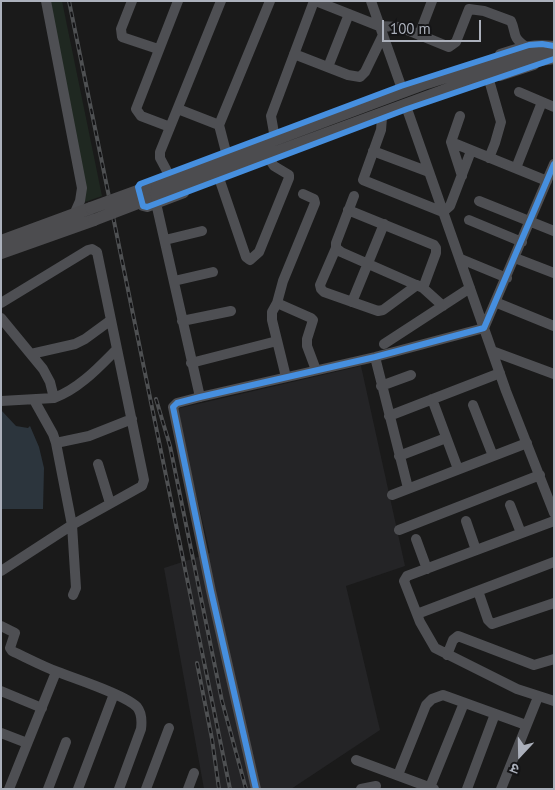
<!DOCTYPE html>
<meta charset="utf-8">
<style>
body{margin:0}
#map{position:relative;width:555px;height:790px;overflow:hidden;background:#1a1a1a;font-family:"PT Sans","Noto Sans Devanagari",sans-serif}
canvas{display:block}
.frame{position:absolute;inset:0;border:2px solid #abb0bb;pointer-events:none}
.north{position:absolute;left:495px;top:730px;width:50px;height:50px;-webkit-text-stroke:4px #141416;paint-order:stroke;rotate:201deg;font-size:14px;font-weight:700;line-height:20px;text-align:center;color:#abb0bb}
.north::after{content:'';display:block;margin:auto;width:18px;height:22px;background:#abb0bb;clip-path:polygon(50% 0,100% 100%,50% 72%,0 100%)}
.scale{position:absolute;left:382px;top:20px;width:99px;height:22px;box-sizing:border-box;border:2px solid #abb0bb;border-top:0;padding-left:6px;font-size:15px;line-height:18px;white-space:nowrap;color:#abb0bb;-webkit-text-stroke:4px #141416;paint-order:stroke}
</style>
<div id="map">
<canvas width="555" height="790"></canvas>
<div class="frame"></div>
<div class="north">उ</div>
<div class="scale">100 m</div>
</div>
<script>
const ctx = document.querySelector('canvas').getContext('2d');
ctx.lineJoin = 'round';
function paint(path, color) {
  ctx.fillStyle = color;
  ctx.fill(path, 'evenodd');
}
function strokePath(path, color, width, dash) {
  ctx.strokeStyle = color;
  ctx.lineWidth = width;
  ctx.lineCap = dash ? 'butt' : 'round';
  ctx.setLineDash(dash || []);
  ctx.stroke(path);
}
const built = new Path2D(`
 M 361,366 L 405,566 L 346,586 L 380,730 L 291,789 L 204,789 L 164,568 L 210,553 L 176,409 Z`);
const green = new Path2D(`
 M 44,1 L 62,1 L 102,196 L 85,202 Z`);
const water = new Path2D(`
 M 1,410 L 16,426 L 28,428 L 30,426 L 39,447 L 44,468 L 43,509 L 1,509 Z`);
const minor = new Path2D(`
 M 46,1 L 82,188 L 80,201 L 76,210
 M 132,1 L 121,29 L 122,37 L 158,49
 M 316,1 L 379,26 L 400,27 L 449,47 L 456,42 L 469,9 L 484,11 L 511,21 C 517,34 511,36 525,46
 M 371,1 L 401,86
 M 419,35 L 432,1
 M 294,54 L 348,75 L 360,77 L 365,72 L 383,35
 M 500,54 C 519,48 534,43 554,46
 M 328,67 L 349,14
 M 500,76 L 534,65
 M 519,92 L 554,107
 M 178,109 L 219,125
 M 407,109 L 506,391 L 554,513
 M 460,116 L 451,142 L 462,176
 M 382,118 L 381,130 L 363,180 L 443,212 L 450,206 L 471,151
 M 170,127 L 141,116 L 136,109 L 178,1
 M 274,133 L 271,116 L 314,1
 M 451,142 L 547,181
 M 373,151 L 429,172
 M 226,152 L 219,125 L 270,1
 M 489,158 L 495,143 L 501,122 L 489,80
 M 516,168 L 542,102
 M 168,173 L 160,158 L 160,152 L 221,1
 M 219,178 L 246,257 L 250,260 L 259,252 L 289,178 L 289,175 L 274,166 L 270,160
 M 303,194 L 314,199 L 315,203 L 283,281 L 277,303 L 311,318 L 313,320 L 307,339 L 307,346 L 316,370
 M 141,196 L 143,206 L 147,207 L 184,193
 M 354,196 L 336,243 L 336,248 L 341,252 L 423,288 L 443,306
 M 479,201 L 554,231
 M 156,203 L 200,397
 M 348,210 L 434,245 L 436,248 L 436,253 L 423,288
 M 469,220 L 522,242
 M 165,240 L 202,231
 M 336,248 L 320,285 L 321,289 L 324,292 L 378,311 L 383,310 L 417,285
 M 515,258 L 554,273
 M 461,259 L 507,278
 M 174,281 L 213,272
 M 352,302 L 384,224
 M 495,302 L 554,326
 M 1,303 L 88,250 L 92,249 L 97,252 L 144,480 L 142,486 L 72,525 L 1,571
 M 277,303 L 272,312 L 272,320 L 286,377
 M 1,318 L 43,369 L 50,382 L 54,398
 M 182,321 L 231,311
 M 384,344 L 470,288
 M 492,351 L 554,374
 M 31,354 L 75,344 L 85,339 L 111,320
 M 375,357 L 408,488
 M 191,363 L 277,341
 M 381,386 L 411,375
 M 432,399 L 458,469
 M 34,400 L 53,434 L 56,443 L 72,525 L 76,588 L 73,595
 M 1,401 L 54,398 C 79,389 99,367 117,349
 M 473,405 L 493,456
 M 389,416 L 500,373
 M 56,443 L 89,436 L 132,419
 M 399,456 L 446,438
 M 98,464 L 110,503
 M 392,495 L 527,443
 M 510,505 L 521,533
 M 466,521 L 476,550
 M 554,521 L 407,576 L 404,581 L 420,622 L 435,648 L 517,689 L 554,701
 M 399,530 L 540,475
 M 416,539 L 427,569
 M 478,591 L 488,620 L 492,624 L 554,603
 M 417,614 L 554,562
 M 1,626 L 15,633 L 10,648 L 12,651 C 27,658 42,666 58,672 C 76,679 126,695 137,707 C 142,713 142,721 141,729 L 119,789
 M 447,655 L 453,640 L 458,636 L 534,665 L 554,659
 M 1,691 L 42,708
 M 1,733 L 27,743
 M 356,760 L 434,789
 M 398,775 L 426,705 L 432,699 L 443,695 L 526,725
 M 430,787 L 464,703
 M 9,789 L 56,672
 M 48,789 L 66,742
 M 78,789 L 114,694
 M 146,789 L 169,728
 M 188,789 L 194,773
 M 256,789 L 211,591 L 173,407 L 177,403 L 200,397 L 375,357 L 484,328 L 554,164
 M 361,789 L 376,786
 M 467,789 L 495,714
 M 501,789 L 538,697`);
const major = new Path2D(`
 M 146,188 L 427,83 L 505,58 L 554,49
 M 146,200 L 519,63 L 554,58
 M 1,241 L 91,208
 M 1,253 L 94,220`);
const rail = new Path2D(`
 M 69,1 L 230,789
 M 156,399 L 170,446 L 222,701 L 246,789
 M 197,663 L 212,739 L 219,789`);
const majorBridge = new Path2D(`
 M 91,208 L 146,188
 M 94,220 L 146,200`);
const cycleway = new Path2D(`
 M 554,46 L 542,44 L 529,45 L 401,86 L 140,184 L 138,187 L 143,206 L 147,207 L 407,109 L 554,59
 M 256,789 L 211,591 L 173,407 L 177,403 L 200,397 L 375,357 L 484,328 L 554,164`);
paint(built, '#242426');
paint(green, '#1f2821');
paint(water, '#2c353d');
strokePath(minor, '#4e4f53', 10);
strokePath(major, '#4c4c4f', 12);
strokePath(rail, '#4e5052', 4);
strokePath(rail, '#141416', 2, [5.5]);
strokePath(majorBridge, '#4c4c4f', 12);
strokePath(cycleway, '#468fdf', 6);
</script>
